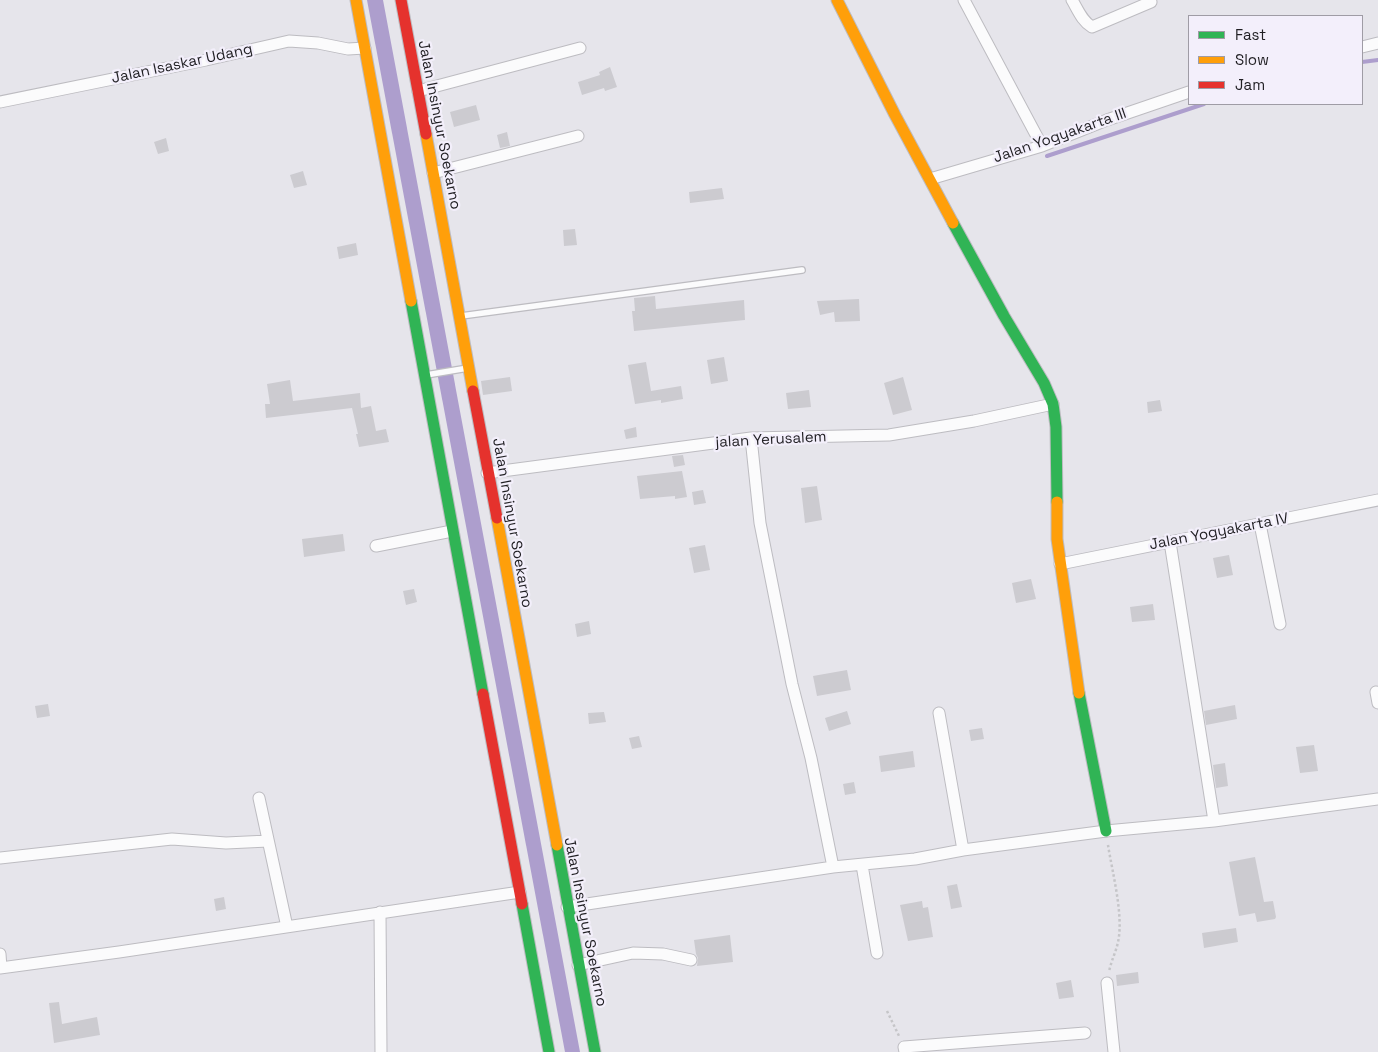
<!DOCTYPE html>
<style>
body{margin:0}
#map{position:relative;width:1378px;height:1052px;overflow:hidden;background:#e6e5eb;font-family:"Space Grotesk",sans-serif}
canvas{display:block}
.legend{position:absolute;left:1188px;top:15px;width:175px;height:90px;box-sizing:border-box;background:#f3effb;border:1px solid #9f9ca5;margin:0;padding:6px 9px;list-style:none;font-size:15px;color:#201f23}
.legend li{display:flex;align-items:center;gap:10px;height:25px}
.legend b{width:25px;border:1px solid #9f9ca5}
</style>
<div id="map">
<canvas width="1378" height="1052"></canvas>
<ul class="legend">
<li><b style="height:6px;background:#30b455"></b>Fast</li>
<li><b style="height:6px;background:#ff9f0a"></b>Slow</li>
<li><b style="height:6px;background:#e5322d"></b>Jam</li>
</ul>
</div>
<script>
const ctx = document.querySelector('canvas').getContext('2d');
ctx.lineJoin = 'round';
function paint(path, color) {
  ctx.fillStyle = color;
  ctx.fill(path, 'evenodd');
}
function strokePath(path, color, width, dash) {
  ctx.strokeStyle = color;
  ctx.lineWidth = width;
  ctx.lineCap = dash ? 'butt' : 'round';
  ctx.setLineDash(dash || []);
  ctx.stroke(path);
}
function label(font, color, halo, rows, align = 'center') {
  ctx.font = font + ' "Space Grotesk",sans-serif';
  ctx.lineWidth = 4.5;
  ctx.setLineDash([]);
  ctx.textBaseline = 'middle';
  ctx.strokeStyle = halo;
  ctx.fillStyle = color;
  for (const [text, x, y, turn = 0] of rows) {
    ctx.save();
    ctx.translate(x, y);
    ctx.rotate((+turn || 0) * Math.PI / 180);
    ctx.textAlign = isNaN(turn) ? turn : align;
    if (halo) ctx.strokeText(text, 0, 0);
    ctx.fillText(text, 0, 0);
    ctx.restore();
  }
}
const water = new Path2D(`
 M 367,0 L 383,0 L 580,1052 L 565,1052 Z`);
const stream = new Path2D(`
 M 1362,62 L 1378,60
 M 1047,156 L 1204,104`);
const building = new Path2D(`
 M 610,67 L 617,87 L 605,91 L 604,88 L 582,95 L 578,82 L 600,75 L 599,72 Z
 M 476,105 L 480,120 L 454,127 L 450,112 Z
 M 507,132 L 510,146 L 500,148 L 497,135 Z
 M 166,138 L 169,151 L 158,154 L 154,142 Z
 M 303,171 L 307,185 L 294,188 L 290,175 Z
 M 722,188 L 724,199 L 690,203 L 689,192 Z
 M 575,229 L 577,245 L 564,246 L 563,230 Z
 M 356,243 L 358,255 L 339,259 L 337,247 Z
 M 655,296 L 656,309 L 744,300 L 745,320 L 634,331 L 632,311 L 635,311 L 634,298 Z
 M 859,299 L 860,321 L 835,322 L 834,312 L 820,315 L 817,301 Z
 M 724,357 L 728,381 L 711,384 L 707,360 Z
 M 646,362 L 651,391 L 681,386 L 683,399 L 661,403 L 661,400 L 635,404 L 628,365 Z
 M 510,377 L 512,391 L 483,395 L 481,381 Z
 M 903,377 L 912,410 L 893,415 L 884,383 Z
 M 290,380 L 293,401 L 360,393 L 361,408 L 371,406 L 376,431 L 386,429 L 389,442 L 359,447 L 356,434 L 358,434 L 352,408 L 266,418 L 265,404 L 270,404 L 267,384 Z
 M 809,390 L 811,407 L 788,409 L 786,393 Z
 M 1160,400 L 1162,411 L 1148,413 L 1147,402 Z
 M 636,427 L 637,437 L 626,439 L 624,430 Z
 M 683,455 L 685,465 L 674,467 L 672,456 Z
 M 682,471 L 687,497 L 675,499 L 675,496 L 640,499 L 637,476 Z
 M 817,486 L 822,520 L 805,523 L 801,488 Z
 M 703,490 L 706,503 L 694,505 L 692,492 Z
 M 343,534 L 345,551 L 304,557 L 302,539 Z
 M 705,545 L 710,570 L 694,573 L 689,548 Z
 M 1229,555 L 1233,575 L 1217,578 L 1213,558 Z
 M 1031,579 L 1036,599 L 1016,603 L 1012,583 Z
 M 414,589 L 417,602 L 406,605 L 403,591 Z
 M 1153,604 L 1155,620 L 1132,622 L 1130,607 Z
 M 589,621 L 591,634 L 577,637 L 575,624 Z
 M 847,670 L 851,690 L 817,696 L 813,676 Z
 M 48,704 L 50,716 L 37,718 L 35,706 Z
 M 1235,705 L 1237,719 L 1206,725 L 1204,711 Z
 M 847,711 L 851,724 L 829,731 L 825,718 Z
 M 604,712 L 606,722 L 589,724 L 588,713 Z
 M 982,728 L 984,739 L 971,741 L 969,730 Z
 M 639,736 L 642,747 L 632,749 L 629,738 Z
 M 1314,745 L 1318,771 L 1300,773 L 1296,747 Z
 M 913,751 L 915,767 L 881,772 L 879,756 Z
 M 1225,763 L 1228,786 L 1216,788 L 1213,765 Z
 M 854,782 L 856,793 L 845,795 L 843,784 Z
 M 1255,857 L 1264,902 L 1273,901 L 1276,917 L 1275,919 L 1257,922 L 1255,913 L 1239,916 L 1229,862 Z
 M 957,884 L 962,907 L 951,909 L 947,886 Z
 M 224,897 L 226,909 L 216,911 L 214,899 Z
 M 922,901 L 923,908 L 928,907 L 933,937 L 908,941 L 900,905 Z
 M 1236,928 L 1238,942 L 1204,948 L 1202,933 Z
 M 730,935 L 733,962 L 697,966 L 698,958 L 696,954 L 694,940 Z
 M 1138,972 L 1139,983 L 1117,986 L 1116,975 Z
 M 1071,980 L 1074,997 L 1059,999 L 1056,983 Z
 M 59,1002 L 62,1024 L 97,1017 L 100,1035 L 54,1043 L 49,1003 Z`);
const path = new Path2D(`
 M 1108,845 C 1112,871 1124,916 1118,942 C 1116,952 1111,961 1109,972
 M 887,1011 L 899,1036`);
const lane = new Path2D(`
 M 461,316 L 802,270
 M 426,375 L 468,368`);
const street = new Path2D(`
 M 964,0 L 1042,146
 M 1072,0 C 1078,10 1082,21 1092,27 L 1151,2
 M 1362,47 L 1378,43
 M 418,91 L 580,48
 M 0,102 L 206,60 L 289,41 L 318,43 L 348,49 L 365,48
 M 433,173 L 578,136
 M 930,179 L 1042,146 L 1107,120 L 1189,92
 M 751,438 L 760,523 L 792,684 L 811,758 L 833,867
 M 487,473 L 751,438 L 889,435 L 974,421 L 1053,404
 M 1260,524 L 1280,624
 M 1170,542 L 1214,821
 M 376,546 L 452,531
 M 1060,564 L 1378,500
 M 1376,692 L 1378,703
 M 939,713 L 963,850
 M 259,798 L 287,927
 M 0,858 L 172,839 L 226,843 L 268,841
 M 862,865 L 877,953
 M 567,907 L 833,867 L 915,859 L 963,850 L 1106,831 L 1214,821 L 1378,799
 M 380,912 L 381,1052
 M 0,954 L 1,968
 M 578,965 L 633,953 L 663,954 L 691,960
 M 0,968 L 119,952 L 520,892
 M 1107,983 L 1114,1052
 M 905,1052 L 904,1047 L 1085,1033`);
const fast = new Path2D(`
 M 953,223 L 1004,316 L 1044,383 L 1053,404 L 1056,427 L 1057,502
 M 411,301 L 483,694
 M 1079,693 L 1106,831
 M 557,845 L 595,1052
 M 522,904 L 549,1052`);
const slow = new Path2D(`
 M 356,0 L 411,301
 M 837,0 L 895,115 L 953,223
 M 426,134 L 473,391
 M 1057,502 L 1057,539 L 1079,693
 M 497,518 L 557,845`);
const jam = new Path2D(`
 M 401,0 L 426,134
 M 473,391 L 497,518
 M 483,694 L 522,904`);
const streetNames = [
 ["Jalan Isaskar Udang",182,64,-12],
 ["Jalan Insinyur Soekarno",439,125,79],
 ["Jalan Yogyakarta III",1060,136,-19],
 ["jalan Yerusalem",771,440,-3],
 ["Jalan Insinyur Soekarno",512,523,80],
 ["Jalan Yogyakarta IV",1219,532,-11],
 ["Jalan Insinyur Soekarno",585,922,79]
];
paint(water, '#ad9ecd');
strokePath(stream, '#ad9ecd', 4);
paint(building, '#cccbd0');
strokePath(lane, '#bdbcc1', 8);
strokePath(street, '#bdbcc1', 13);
strokePath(fast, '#bdbcc1', 13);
strokePath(slow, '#bdbcc1', 13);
strokePath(jam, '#bdbcc1', 13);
strokePath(path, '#c5c5c8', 2.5, [2.5, 2.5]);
strokePath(lane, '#fbfbfc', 5.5);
strokePath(street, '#fbfbfc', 11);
strokePath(fast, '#30b455', 11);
strokePath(slow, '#ff9f0a', 11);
strokePath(jam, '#e5322d', 11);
label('15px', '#201f23', '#f3effb', streetNames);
</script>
